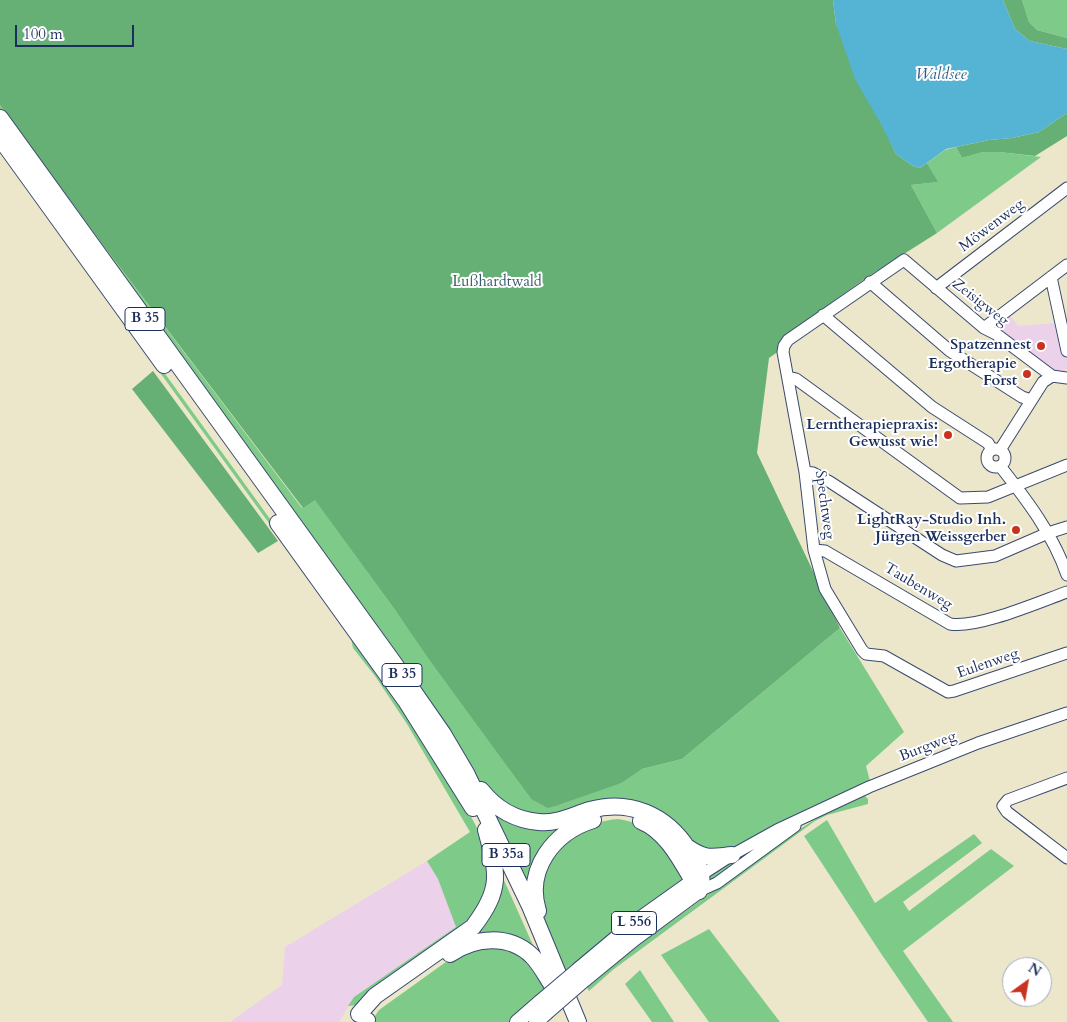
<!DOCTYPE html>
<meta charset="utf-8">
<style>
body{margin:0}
#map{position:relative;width:1067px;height:1022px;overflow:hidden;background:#ece6ca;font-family:Cardo,serif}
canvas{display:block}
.north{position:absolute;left:1002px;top:957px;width:50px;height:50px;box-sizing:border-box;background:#fff;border:1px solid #a4acbf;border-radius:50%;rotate:32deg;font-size:14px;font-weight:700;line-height:20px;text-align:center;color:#1b2f5e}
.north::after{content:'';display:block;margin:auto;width:18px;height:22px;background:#c8321e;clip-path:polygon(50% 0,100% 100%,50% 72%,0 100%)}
.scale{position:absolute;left:15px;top:25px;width:119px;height:22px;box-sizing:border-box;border:2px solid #1b2f5e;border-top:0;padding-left:6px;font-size:15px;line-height:18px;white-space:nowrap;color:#1b2f5e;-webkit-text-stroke:4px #fff;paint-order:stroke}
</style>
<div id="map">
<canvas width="1067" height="1022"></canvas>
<div class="north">N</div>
<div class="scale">100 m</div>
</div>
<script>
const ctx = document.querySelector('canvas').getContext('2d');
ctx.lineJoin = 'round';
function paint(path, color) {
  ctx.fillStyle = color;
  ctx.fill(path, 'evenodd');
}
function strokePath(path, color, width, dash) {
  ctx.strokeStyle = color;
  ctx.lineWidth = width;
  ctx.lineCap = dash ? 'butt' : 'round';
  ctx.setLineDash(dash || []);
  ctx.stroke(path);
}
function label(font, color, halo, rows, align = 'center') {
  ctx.font = font + ' Cardo,serif';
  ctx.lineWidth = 4;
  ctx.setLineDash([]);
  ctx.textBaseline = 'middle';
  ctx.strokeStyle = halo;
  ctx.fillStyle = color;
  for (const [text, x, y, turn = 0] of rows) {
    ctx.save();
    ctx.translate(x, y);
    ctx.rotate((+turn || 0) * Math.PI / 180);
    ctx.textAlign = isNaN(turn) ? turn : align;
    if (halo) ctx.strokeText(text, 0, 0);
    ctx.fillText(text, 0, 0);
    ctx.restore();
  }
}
const built = new Path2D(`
 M 1008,313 L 1018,326 L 1058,323 L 1067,358 L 1067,369 L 1061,374 L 1057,374 L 997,330 L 997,323 Z
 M 427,861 L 438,879 L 457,927 L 354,997 L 339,1022 L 230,1022 L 282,985 L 285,947 Z`);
const green = new Path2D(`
 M 1022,0 L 1067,0 L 1067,38 L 1037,30 L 1029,22 Z
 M 0,105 L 100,241 L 302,508 L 315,499 L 531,799 L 559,805 L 621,782 L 642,769 L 682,759 L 840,628 L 904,732 L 866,766 L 870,781 L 795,818 L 770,827 L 726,852 L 704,853 L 665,815 L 570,814 L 524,815 L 486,791 L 415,679 L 0,110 Z
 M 956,147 L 962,158 L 983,152 L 999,152 L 1041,157 L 937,233 L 911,185 L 937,182 L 927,163 L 945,150 Z
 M 104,295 L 111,299 L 393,689 L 460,796 L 485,843 L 492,867 L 477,917 L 358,1005 L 348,1006 L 354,997 L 456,927 L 438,879 L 427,861 L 470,832 L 407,724 L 375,676 L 353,648 L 351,638 L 339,620 Z
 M 863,794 L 868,799 L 868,804 L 827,815 L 815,821 L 614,969 L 589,991 L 587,988 L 626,954 L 795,832 L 827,812 Z
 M 488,806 C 505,820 526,829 548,828 C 568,826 584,816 603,813 C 631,807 660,819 677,842 C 683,851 692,861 694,872 C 682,864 674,837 656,825 C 625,802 572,814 548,844 C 537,857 534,870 532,886 L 529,888 L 503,833 Z
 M 618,819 C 658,825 663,847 682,878 L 681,883 L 582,963 L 579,960 L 564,971 L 541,910 L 539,900 L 549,855 C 573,838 588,821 618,819 Z
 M 827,820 L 875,903 L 974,834 L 982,843 L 903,902 L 909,911 L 991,849 L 1014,866 L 903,951 L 953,1022 L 928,1022 L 880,952 L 804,836 Z
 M 786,829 L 712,881 L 709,878 L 711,873 Z
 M 499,869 L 536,952 L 462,943 L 454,946 Z
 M 709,929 L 780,1022 L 709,1022 L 661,955 Z
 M 490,943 L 524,955 L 547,990 L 512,1022 L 371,1022 L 379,1010 L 457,954 Z
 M 640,970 L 674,1022 L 652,1022 L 625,984 Z`);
const forest = new Path2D(`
 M 0,0 L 833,0 L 836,24 L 896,154 L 913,166 L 920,168 L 927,163 L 938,182 L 911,185 L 937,233 L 866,278 L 786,335 L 779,351 L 769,358 L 757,453 L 840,628 L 682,759 L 642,769 L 621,783 L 559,805 L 548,808 L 531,799 L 431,662 L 395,610 L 315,500 L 303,508 L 100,241 L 0,105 Z
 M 1003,0 L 1022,0 L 1029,22 L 1037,30 L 1067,38 L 1067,49 L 1030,41 L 1015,29 Z
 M 1067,113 L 1067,136 L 1035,156 L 999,152 L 983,152 L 962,158 L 956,147 L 989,140 L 1012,138 L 1039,132 Z
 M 153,371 L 278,541 L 258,553 L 132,389 Z`);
const water = new Path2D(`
 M 833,0 L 1003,0 L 1015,29 L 1030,41 L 1067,49 L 1067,113 L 1039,132 L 1012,138 L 989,140 L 946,149 L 920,168 L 913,166 L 896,154 L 881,124 L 855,79 L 836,24 Z`);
const minor = new Path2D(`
 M 1051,277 L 1067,351
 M 870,282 L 950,351 L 1022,397 L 1031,400
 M 936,288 L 1067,188
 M 823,315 L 932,407 L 988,443 L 992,450
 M 984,328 L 1067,265
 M 788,377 L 796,379 L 960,498 L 988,497 L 1067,465
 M 1067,378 L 1052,376 L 996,334 L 984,328 L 904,260 L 788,340 L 784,346 L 783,352 L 805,472 L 814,550 L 825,589 L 862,650 L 866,654 L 884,656 L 948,692 L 954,691 L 1067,653
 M987 458a9 9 0 1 1 18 0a9 9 0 1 1-18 0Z
 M 1000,450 L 1043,382 L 1052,376
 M 1000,466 C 1026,499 1053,534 1067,575
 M 805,472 L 813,473 L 830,482 L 942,555 L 956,561 L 995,556 L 1048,533 L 1067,527
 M 814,550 L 825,551 L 950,624 C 977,629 1039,602 1067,592
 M 1067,778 L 1008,800 L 1003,806 L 1007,812 L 1067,858
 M 695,879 L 732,855 L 777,830 L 869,787 L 978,743 L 1067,713
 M 699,891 L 717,883 L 795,826`);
const major = new Path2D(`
 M 579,969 L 634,923 L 693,881
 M 584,980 L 634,939 L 699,891
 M 367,1022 L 368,1020
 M 517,1022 L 540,1002
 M 536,1022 L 546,1013`);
const highway = new Path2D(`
 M 0,118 L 393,662 L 443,734 L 466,773 L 530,906 L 578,1022
 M 0,138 L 164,365
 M 278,523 L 406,701 L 473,808
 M 481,790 C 496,809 514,820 539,822 C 557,824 573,815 590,810 C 630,799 666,815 688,849 C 697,863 706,874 699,891
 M 641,821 C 669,832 684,867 699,891
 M 687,847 C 706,860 711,857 732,855
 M 538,911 C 525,869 554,832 593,820
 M 450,954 C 475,937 509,934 532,956 C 541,965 547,978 554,988
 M 359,1014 L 375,996 L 473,927 C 502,889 498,874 486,830`);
const majorBridge = new Path2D(`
 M 540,1002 L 579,969
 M 546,1013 L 584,980`);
const markers = [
 [1041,346,5,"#c8321e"],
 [1027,374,5,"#c8321e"],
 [948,435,5,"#c8321e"],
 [1016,530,5,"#c8321e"]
];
const shields = [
 [145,319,40],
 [402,675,40],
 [506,855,48],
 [634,923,45]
];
const shieldNames = [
 ["B 35",145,319],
 ["B 35",402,675],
 ["B 35a",506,855],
 ["L 556",634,923]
];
const streetNames = [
 ["Möwenweg",992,226,-37],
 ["Zeisigweg",980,303,38],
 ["Spechtweg",824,505,82],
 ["Taubenweg",918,587,31],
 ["Eulenweg",988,664,-19],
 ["Burgweg",928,747,-21]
];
const parkNames = [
 ["Lußhardtwald",497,283]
];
const poiNames = [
 ["Spatzennest",1031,346],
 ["Ergotherapie",1017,365],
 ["Forst",1017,382],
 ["Lerntherapiepraxis:",938,426],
 ["Gewusst wie!",938,443],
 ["LightRay-Studio Inh.",1006,521],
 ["Jürgen Weissgerber",1006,538]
];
const waterNames = [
 ["Waldsee",941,75]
];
paint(built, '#ecd1ea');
paint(green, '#7ecb89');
paint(forest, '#66af75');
paint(water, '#55b4d4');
strokePath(minor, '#3a4a6e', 13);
strokePath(major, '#3a4a6e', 16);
strokePath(highway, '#3a4a6e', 18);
strokePath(minor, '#fff', 11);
strokePath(major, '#fff', 14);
strokePath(highway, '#fff', 16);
strokePath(majorBridge, '#3a4a6e', 16, []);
strokePath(majorBridge, '#fff', 14);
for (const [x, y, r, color] of markers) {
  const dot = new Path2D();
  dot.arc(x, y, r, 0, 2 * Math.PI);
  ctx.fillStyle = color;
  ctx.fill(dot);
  strokePath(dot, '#fff', 2);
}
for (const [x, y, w] of shields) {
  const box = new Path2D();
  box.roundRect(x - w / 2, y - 11.5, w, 23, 4);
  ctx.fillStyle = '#fff';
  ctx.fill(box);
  strokePath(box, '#1b2f5e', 1);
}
label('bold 14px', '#1b2f5e', null, shieldNames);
label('15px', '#1b2f5e', '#fff', streetNames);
label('15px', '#395e6b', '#fff', parkNames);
label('bold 15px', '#1b2f5e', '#fff', poiNames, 'right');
label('italic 16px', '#2f5e87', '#fff', waterNames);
</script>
